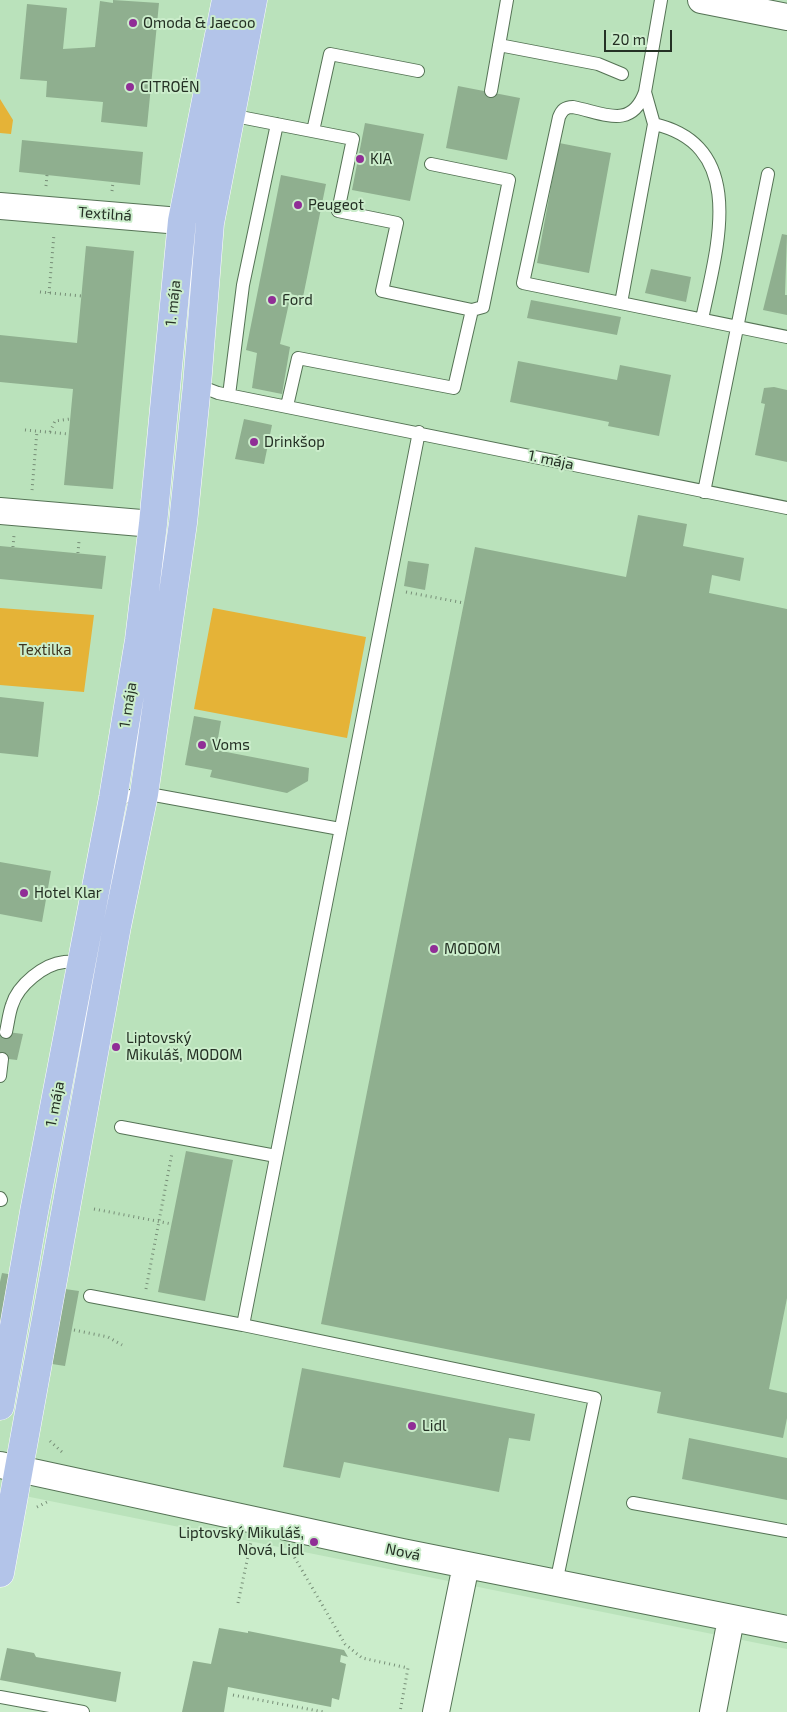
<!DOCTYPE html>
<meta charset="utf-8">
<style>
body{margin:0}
#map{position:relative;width:787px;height:1712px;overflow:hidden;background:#cbedcb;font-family:"Exo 2",sans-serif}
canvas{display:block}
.scale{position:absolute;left:604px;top:30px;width:68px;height:22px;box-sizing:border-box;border:2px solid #243024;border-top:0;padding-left:6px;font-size:15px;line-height:18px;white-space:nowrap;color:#243024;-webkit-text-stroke:4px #cbedcb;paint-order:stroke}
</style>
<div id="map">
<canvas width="787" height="1712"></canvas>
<div class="scale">20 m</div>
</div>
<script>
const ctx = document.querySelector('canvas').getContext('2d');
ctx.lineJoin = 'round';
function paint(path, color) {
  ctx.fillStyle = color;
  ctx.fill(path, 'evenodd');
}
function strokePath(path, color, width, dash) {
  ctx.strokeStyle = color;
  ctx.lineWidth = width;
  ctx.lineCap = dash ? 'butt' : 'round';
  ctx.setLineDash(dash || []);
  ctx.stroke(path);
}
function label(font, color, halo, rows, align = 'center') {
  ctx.font = font + ' "Exo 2",sans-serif';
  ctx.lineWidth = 4;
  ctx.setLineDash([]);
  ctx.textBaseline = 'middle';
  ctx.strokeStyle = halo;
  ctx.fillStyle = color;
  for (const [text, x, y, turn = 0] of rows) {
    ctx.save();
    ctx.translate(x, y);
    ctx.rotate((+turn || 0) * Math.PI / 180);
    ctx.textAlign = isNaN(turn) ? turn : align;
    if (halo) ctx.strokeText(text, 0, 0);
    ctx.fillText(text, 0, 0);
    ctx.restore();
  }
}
const built = new Path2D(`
 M 0,0 L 787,0 L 787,1649 L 0,1491 Z`);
const green = new Path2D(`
 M 0,99 L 13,120 L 11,134 L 0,133 Z
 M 0,608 L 94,615 L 84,692 L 0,685 Z
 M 213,608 L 366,637 L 347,738 L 194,709 Z`);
const building = new Path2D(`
 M 113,0 L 159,3 L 147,127 L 101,122 L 103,102 L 46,97 L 47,81 L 20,79 L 27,4 L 67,8 L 63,49 L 95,47 L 100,1 L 113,3 Z
 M 458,86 L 520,98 L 507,160 L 446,148 Z
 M 365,123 L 424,134 L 410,201 L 352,190 Z
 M 22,140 L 143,152 L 140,185 L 19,172 Z
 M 559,143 L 611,153 L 589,273 L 537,263 Z
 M 281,175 L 326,184 L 303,297 L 291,294 L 280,344 L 290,347 L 282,394 L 252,388 L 257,353 L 246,350 Z
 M 782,234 L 787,235 L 785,295 L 787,295 L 787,315 L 763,310 Z
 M 86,246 L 134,251 L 113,489 L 64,485 L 73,389 L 0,382 L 0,335 L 77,343 Z
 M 651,269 L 691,277 L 686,302 L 645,293 Z
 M 531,300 L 621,317 L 617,335 L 527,318 Z
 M 518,361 L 617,380 L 620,365 L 671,375 L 659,436 L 608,426 L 609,422 L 510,402 Z
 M 774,387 L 787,390 L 787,462 L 755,455 L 765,404 L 761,403 L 764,388 Z
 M 244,419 L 272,425 L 264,464 L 235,459 Z
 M 638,515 L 687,524 L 683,546 L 744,558 L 740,581 L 712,575 L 709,593 L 787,609 L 787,1298 L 769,1389 L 787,1393 L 787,1418 L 783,1438 L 657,1413 L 661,1392 L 321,1324 L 475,547 L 626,577 Z
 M 0,546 L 106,556 L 102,589 L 0,579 Z
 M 408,561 L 429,564 L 425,590 L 404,586 Z
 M 0,697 L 44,702 L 38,757 L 0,753 Z
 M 194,716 L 221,721 L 216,750 L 309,768 L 308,781 L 287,793 L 210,777 L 212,770 L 185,765 Z
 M 0,862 L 51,871 L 42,922 L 0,914 Z
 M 0,1031 L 23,1034 L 17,1060 L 0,1058 Z
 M 186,1151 L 233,1160 L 205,1301 L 158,1292 Z
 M 2,1273 L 14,1275 L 0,1347 L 0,1282 Z
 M 65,1289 L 79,1291 L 65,1366 L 52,1364 Z
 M 302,1368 L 535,1414 L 530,1441 L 509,1438 L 499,1492 L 344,1462 L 340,1478 L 283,1467 Z
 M 689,1438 L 787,1458 L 787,1500 L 682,1479 Z
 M 219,1628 L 248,1633 L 248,1631 L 344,1650 L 348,1657 L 341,1655 L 340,1662 L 346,1664 L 339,1700 L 332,1698 L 331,1707 L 228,1687 L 224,1712 L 182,1712 L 193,1661 L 211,1664 Z
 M 7,1648 L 34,1653 L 36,1657 L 121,1672 L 116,1702 L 0,1680 Z`);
const path = new Path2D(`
 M 46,186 L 47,175
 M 112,191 L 113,182
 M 40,292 L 82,296
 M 49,293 L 54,234
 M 25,430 L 69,434
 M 50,432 L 55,421 L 70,419
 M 32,490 L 37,431
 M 13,547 L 14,535
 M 78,553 L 79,541
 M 406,592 L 464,603
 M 94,1209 L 172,1224
 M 146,1289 L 172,1153
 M 74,1330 L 108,1337 L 122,1345
 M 50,1441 L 62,1452
 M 37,1507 L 49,1501
 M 292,1553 L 345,1644 L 362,1658 L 408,1668 L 400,1712
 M 238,1603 L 251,1542
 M 233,1695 L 324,1712`);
const lane = new Path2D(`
 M 499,45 L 598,64 L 622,74
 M 491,91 L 507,0
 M 645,92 C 631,130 604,113 573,107 C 565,107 562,110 559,117 L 523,283 L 787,337
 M 230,115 L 353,139 L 338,211 L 397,223 L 382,291 L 472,310 L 454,388 L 298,358 L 287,406
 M 654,124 C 750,146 716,251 702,319
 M 313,131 L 330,54 L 418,71
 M 431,164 L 509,180 L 483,307 L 472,310
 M 621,303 L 654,124 L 645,92 L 661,0
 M 197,385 L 218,393 L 787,508
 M 229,395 L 243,285 L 277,124
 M 419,432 L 243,1325 L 595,1398 L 556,1583
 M 704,492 L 768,174
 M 113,798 L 149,794 L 340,829
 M 6,1032 C 8,1023 9,1013 12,1005 C 18,985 44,964 64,962 C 78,960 97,966 111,968
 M 0,1076 L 2,1059
 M 121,1127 L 276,1156
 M 0,1198 L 1,1200
 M 90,1296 L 243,1325
 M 633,1503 L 787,1531
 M 0,1697 L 83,1712`);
const street = new Path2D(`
 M 701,0 L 787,17
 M 0,206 L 204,223
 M 0,511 L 153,524
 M 0,1465 L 402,1552 L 787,1629
 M 436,1712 L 466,1565
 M 713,1712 L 731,1619`);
const primary = new Path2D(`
 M 0,1406 L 34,1212 L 113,798 L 139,640 L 153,524 L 182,221 L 226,0
 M 0,1573 L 117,926 L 144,794 L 183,523 L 197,385 L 210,223 L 253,0`);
const markers = [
 [133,23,5,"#902e96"],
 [130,87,5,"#902e96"],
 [360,159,5,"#902e96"],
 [298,205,5,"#902e96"],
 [272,300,5,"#902e96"],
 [254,442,5,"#902e96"],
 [202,745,5,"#902e96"],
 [24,893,5,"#902e96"],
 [434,949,5,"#902e96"],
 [116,1047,5,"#902e96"],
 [412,1426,5,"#902e96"],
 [314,1542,5,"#902e96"]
];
const poiNames = [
 ["Omoda & Jaecoo",143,23],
 ["CITROËN",140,87],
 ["KIA",370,159],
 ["Peugeot",308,205],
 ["Ford",282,300],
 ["Drinkšop",264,442],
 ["Voms",212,745],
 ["Hotel Klar",34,893],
 ["MODOM",444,949],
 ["Liptovský",126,1038],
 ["Mikuláš, MODOM",126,1055],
 ["Lidl",422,1426],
 ["Liptovský Mikuláš,",304,1533,"right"],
 ["Nová, Lidl",304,1550,"right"]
];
const streetNames = [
 ["Textilná",105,214,4],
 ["1. mája",173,303,-84],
 ["1. mája",551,460,12],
 ["1. mája",128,705,-81],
 ["1. mája",55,1104,-79],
 ["Nová",403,1552,12]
];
const parkNames = [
 ["Textilka",45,650]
];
paint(built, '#bae2bb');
paint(green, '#e5b337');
paint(building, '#8faf8f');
strokePath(lane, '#557355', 14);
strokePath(street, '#557355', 28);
strokePath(primary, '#fff', 29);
strokePath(path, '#778e77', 3, [1, 4]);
strokePath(lane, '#fff', 12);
strokePath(street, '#fff', 26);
strokePath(primary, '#b3c4e9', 28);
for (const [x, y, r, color] of markers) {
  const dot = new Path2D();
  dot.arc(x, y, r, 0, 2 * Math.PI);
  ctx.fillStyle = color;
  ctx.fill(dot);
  strokePath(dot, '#cbedcb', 2);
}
label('15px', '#243024', '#cbedcb', poiNames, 'left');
label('15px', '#243024', '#cbedcb', streetNames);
label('15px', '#3f351f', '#cbedcb', parkNames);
</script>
